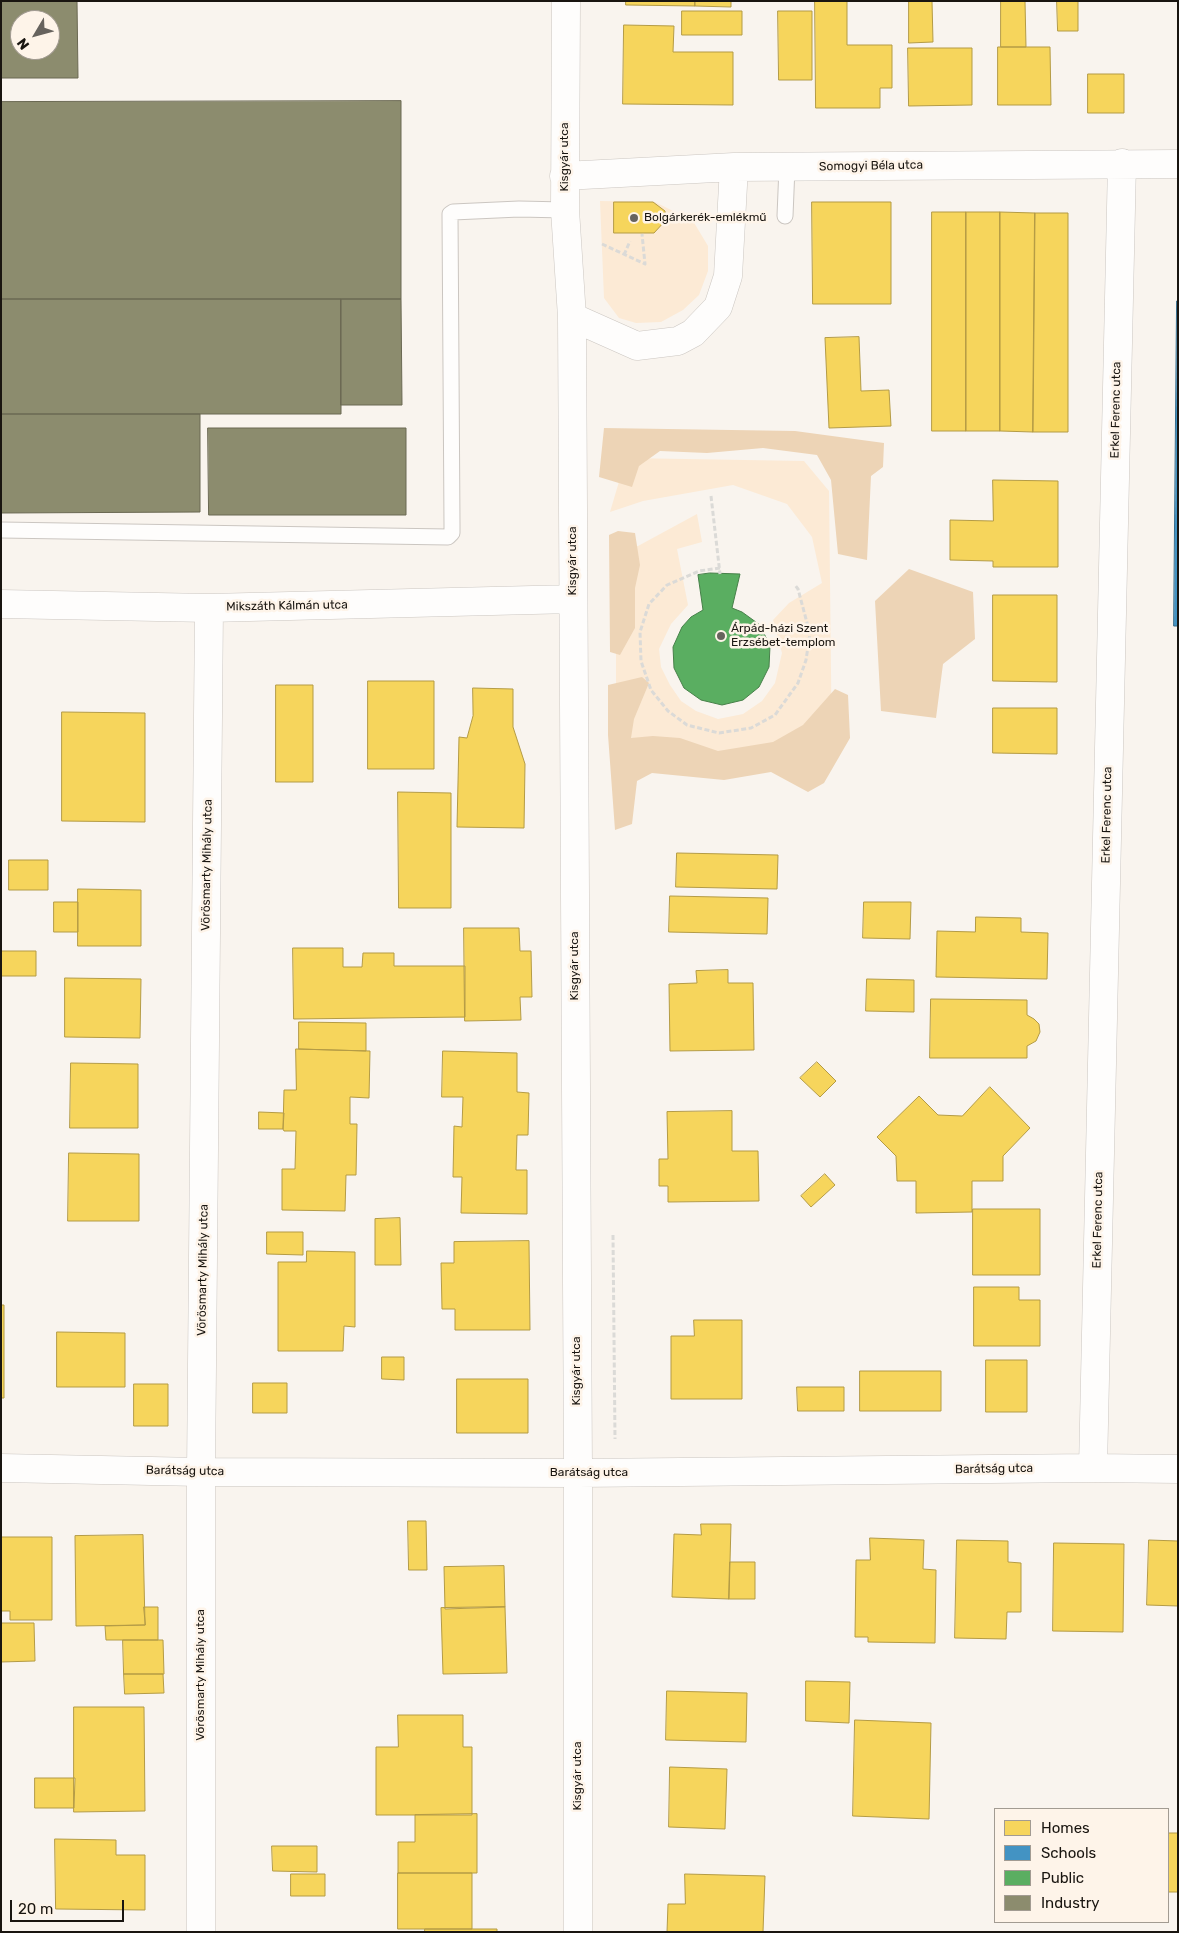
<!DOCTYPE html>
<meta charset="utf-8">
<style>
body{margin:0}
#map{position:relative;width:1179px;height:1933px;overflow:hidden;background:#f9f4ee;font-family:Rubik,sans-serif}
canvas{display:block}
.frame{position:absolute;inset:0;border:2px solid #191510;pointer-events:none}
.legend{position:absolute;left:994px;top:1808px;width:175px;height:115px;box-sizing:border-box;background:#fef4e9;border:1px solid #a29b92;margin:0;padding:6px 9px;list-style:none;font-size:15px;color:#191510}
.legend li{display:flex;align-items:center;gap:10px;height:25px}
.legend b{width:25px;border:1px solid #a29b92}
.north{position:absolute;left:10px;top:10px;width:50px;height:50px;box-sizing:border-box;background:#fef4e9;border:1px solid #a29b92;border-radius:50%;rotate:233deg;font-size:14px;font-weight:700;line-height:20px;text-align:center;color:#191510}
.north::after{content:'';display:block;margin:auto;width:18px;height:22px;background:#67635e;clip-path:polygon(50% 0,100% 100%,50% 72%,0 100%)}
.scale{position:absolute;left:10px;top:1900px;width:114px;height:22px;box-sizing:border-box;border:2px solid #191510;border-top:0;padding-left:6px;font-size:15px;line-height:18px;white-space:nowrap;color:#191510;-webkit-text-stroke:4px #fef4e9;paint-order:stroke}
</style>
<div id="map">
<canvas width="1179" height="1933"></canvas>
<div class="frame"></div>
<ul class="legend">
<li><b style="height:14px;background:#f6d55c"></b>Homes</li>
<li><b style="height:14px;background:#4393c3"></b>Schools</li>
<li><b style="height:14px;background:#5aae61"></b>Public</li>
<li><b style="height:14px;background:#8c8c6e"></b>Industry</li>
</ul>
<div class="north">N</div>
<div class="scale">20 m</div>
</div>
<script>
const ctx = document.querySelector('canvas').getContext('2d');
ctx.lineJoin = 'round';
function paint(path, color) {
  ctx.fillStyle = color;
  ctx.fill(path, 'evenodd');
}
function strokePath(path, color, width, dash) {
  ctx.strokeStyle = color;
  ctx.lineWidth = width;
  ctx.lineCap = dash ? 'butt' : 'round';
  ctx.setLineDash(dash || []);
  ctx.stroke(path);
}
function label(font, color, halo, rows, align = 'center') {
  ctx.font = font + ' Rubik,sans-serif';
  ctx.lineWidth = 5;
  ctx.setLineDash([]);
  ctx.textBaseline = 'middle';
  ctx.strokeStyle = halo;
  ctx.fillStyle = color;
  for (const [text, x, y, turn = 0] of rows) {
    ctx.save();
    ctx.translate(x, y);
    ctx.rotate((+turn || 0) * Math.PI / 180);
    ctx.textAlign = isNaN(turn) ? turn : align;
    if (halo) ctx.strokeText(text, 0, 0);
    ctx.fillText(text, 0, 0);
    ctx.restore();
  }
}
const green = new Path2D(`
 M 600,201 L 655,202 L 693,221 L 708,246 L 708,271 L 699,295 L 683,310 L 661,322 L 636,323 L 619,318 L 604,298 Z
 M 626,458 L 804,461 L 829,491 L 832,761 L 616,754 L 616,544 L 638,546 L 697,514 L 702,542 L 677,549 L 688,605 L 671,624 L 659,649 L 661,667 L 670,685 L 681,701 L 696,711 L 718,719 L 743,714 L 762,701 L 775,683 L 782,653 L 773,620 L 789,603 L 822,583 L 812,537 L 787,504 L 733,485 L 643,501 L 610,512 Z`);
const forest = new Path2D(`
 M 604,428 L 795,431 L 884,443 L 883,467 L 871,476 L 867,560 L 838,554 L 831,480 L 817,455 L 763,448 L 707,453 L 660,451 L 639,466 L 632,487 L 599,477 Z
 M 618,531 L 635,533 L 640,565 L 635,588 L 635,628 L 620,655 L 610,652 L 609,535 Z
 M 909,569 L 973,592 L 975,639 L 943,664 L 936,718 L 881,711 L 875,601 Z
 M 642,677 L 649,683 L 634,719 L 631,738 L 653,736 L 680,738 L 718,751 L 773,742 L 803,725 L 835,689 L 848,695 L 850,738 L 824,783 L 808,792 L 771,772 L 724,780 L 652,773 L 637,781 L 632,824 L 615,830 L 608,735 L 608,685 Z`);
const homes = new Path2D(`
 M 626,1 L 695,1 L 695,6 L 626,5 Z
 M 695,1 L 731,1 L 731,7 L 695,6 Z
 M 815,1 L 847,1 L 847,45 L 892,45 L 892,88 L 880,88 L 880,108 L 816,108 Z
 M 909,1 L 932,1 L 933,42 L 909,43 Z
 M 1001,1 L 1025,1 L 1026,47 L 1001,47 Z
 M 1057,1 L 1078,1 L 1078,31 L 1058,31 Z
 M 682,11 L 742,11 L 742,35 L 682,35 Z
 M 778,11 L 812,11 L 812,80 L 779,80 Z
 M 624,25 L 674,26 L 673,52 L 733,52 L 733,105 L 623,104 Z
 M 998,47 L 1050,47 L 1051,105 L 998,105 Z
 M 908,48 L 972,48 L 972,105 L 909,106 Z
 M 1088,74 L 1124,74 L 1124,113 L 1088,113 Z
 M 614,202 L 653,202 L 665,211 L 665,221 L 654,233 L 614,233 Z
 M 812,202 L 891,202 L 891,304 L 813,304 Z
 M 932,212 L 966,212 L 966,431 L 932,431 Z
 M 966,212 L 1000,212 L 1000,431 L 966,431 Z
 M 1000,212 L 1035,213 L 1033,432 L 1000,431 Z
 M 1035,213 L 1068,213 L 1068,432 L 1033,432 Z
 M 859,337 L 861,391 L 889,390 L 891,426 L 829,428 L 825,338 Z
 M 993,480 L 1058,481 L 1058,567 L 993,567 L 993,561 L 950,560 L 950,520 L 993,521 Z
 M 993,595 L 1057,595 L 1057,682 L 993,681 Z
 M 368,681 L 434,681 L 434,769 L 368,769 Z
 M 276,685 L 313,685 L 313,782 L 276,782 Z
 M 473,688 L 513,689 L 513,727 L 525,764 L 524,828 L 457,827 L 459,737 L 467,738 L 473,716 Z
 M 993,708 L 1057,708 L 1057,754 L 993,753 Z
 M 62,712 L 145,713 L 145,822 L 62,821 Z
 M 398,792 L 451,793 L 451,908 L 399,908 Z
 M 677,853 L 778,855 L 777,889 L 676,887 Z
 M 9,860 L 48,860 L 48,890 L 9,890 Z
 M 78,889 L 141,890 L 141,946 L 78,946 Z
 M 670,896 L 768,898 L 767,934 L 669,932 Z
 M 54,902 L 78,902 L 78,932 L 54,932 Z
 M 864,902 L 911,902 L 910,939 L 863,938 Z
 M 976,917 L 1021,918 L 1021,932 L 1048,933 L 1047,979 L 936,977 L 937,931 L 975,932 Z
 M 464,928 L 519,928 L 520,951 L 531,951 L 532,997 L 520,997 L 521,1020 L 465,1021 Z
 M 293,948 L 343,948 L 343,967 L 362,967 L 363,953 L 394,953 L 394,966 L 465,966 L 465,1017 L 294,1019 Z
 M 1,951 L 36,951 L 36,976 L 1,976 Z
 M 728,970 L 728,983 L 753,983 L 754,1050 L 670,1051 L 669,984 L 697,983 L 696,971 Z
 M 65,978 L 141,979 L 140,1038 L 65,1037 Z
 M 867,979 L 914,980 L 914,1012 L 866,1011 Z
 M 931,999 L 1027,1000 L 1027,1015 L 1034,1019 L 1039,1024 L 1040,1032 L 1036,1041 L 1027,1046 L 1027,1058 L 930,1058 Z
 M 299,1022 L 366,1023 L 366,1051 L 299,1049 Z
 M 296,1049 L 370,1051 L 369,1098 L 350,1097 L 350,1124 L 357,1124 L 356,1175 L 346,1175 L 345,1211 L 282,1210 L 282,1169 L 295,1169 L 296,1131 L 284,1131 L 283,1129 L 284,1090 L 296,1090 Z
 M 443,1051 L 517,1053 L 517,1092 L 529,1093 L 528,1135 L 517,1135 L 516,1170 L 527,1170 L 527,1214 L 461,1213 L 462,1177 L 453,1177 L 454,1126 L 462,1127 L 463,1097 L 442,1097 Z
 M 817,1062 L 836,1081 L 820,1097 L 800,1078 Z
 M 71,1063 L 138,1064 L 138,1128 L 70,1128 Z
 M 990,1087 L 1030,1128 L 1003,1156 L 1003,1181 L 972,1181 L 972,1212 L 916,1213 L 916,1181 L 897,1181 L 896,1156 L 877,1137 L 919,1096 L 938,1115 L 962,1116 Z
 M 732,1111 L 732,1151 L 758,1151 L 759,1201 L 668,1202 L 668,1186 L 659,1186 L 659,1159 L 668,1159 L 667,1112 Z
 M 259,1112 L 284,1113 L 283,1129 L 259,1129 Z
 M 69,1153 L 139,1154 L 139,1221 L 68,1221 Z
 M 825,1174 L 835,1185 L 811,1207 L 801,1196 Z
 M 973,1209 L 1040,1209 L 1040,1275 L 973,1275 Z
 M 400,1218 L 401,1265 L 375,1265 L 375,1219 Z
 M 267,1232 L 303,1232 L 303,1255 L 267,1254 Z
 M 529,1241 L 530,1330 L 455,1330 L 455,1309 L 442,1309 L 441,1263 L 454,1263 L 454,1242 Z
 M 307,1251 L 355,1252 L 355,1327 L 344,1326 L 343,1351 L 278,1351 L 278,1262 L 306,1262 Z
 M 974,1287 L 1019,1287 L 1019,1300 L 1040,1300 L 1040,1346 L 974,1346 Z
 M 1,1305 L 4,1305 L 4,1398 L 1,1398 Z
 M 694,1320 L 742,1320 L 742,1399 L 671,1399 L 671,1336 L 694,1336 Z
 M 57,1332 L 125,1333 L 125,1387 L 57,1387 Z
 M 382,1357 L 404,1357 L 404,1380 L 382,1379 Z
 M 986,1360 L 1027,1360 L 1027,1412 L 986,1412 Z
 M 860,1371 L 941,1371 L 941,1411 L 860,1411 Z
 M 457,1379 L 528,1379 L 528,1433 L 457,1433 Z
 M 253,1383 L 287,1383 L 287,1413 L 253,1413 Z
 M 134,1384 L 168,1384 L 168,1426 L 134,1426 Z
 M 797,1387 L 844,1387 L 844,1411 L 798,1411 Z
 M 408,1521 L 426,1521 L 427,1570 L 409,1570 Z
 M 701,1524 L 731,1524 L 729,1599 L 672,1597 L 674,1534 L 701,1535 Z
 M 143,1535 L 145,1625 L 76,1626 L 75,1536 Z
 M 1,1537 L 52,1537 L 52,1620 L 10,1620 L 10,1611 L 1,1611 Z
 M 870,1538 L 924,1540 L 923,1569 L 936,1570 L 935,1643 L 868,1642 L 868,1637 L 855,1637 L 856,1560 L 870,1560 Z
 M 957,1540 L 1008,1541 L 1008,1562 L 1021,1563 L 1021,1612 L 1007,1612 L 1006,1639 L 955,1638 Z
 M 1149,1540 L 1178,1541 L 1178,1606 L 1147,1605 Z
 M 1054,1543 L 1124,1544 L 1123,1632 L 1053,1631 Z
 M 730,1562 L 755,1562 L 755,1599 L 729,1599 Z
 M 504,1566 L 505,1607 L 445,1609 L 444,1567 Z
 M 144,1607 L 158,1607 L 158,1640 L 106,1640 L 105,1626 L 145,1625 Z
 M 505,1607 L 507,1673 L 443,1674 L 441,1608 Z
 M 1,1623 L 34,1623 L 35,1661 L 1,1662 Z
 M 123,1640 L 163,1640 L 164,1674 L 124,1674 Z
 M 124,1674 L 163,1674 L 164,1693 L 125,1694 Z
 M 806,1681 L 850,1682 L 849,1723 L 806,1721 Z
 M 667,1691 L 747,1693 L 746,1742 L 666,1740 Z
 M 74,1707 L 144,1707 L 145,1811 L 74,1812 Z
 M 398,1715 L 463,1715 L 463,1747 L 472,1747 L 472,1815 L 376,1815 L 376,1747 L 398,1747 Z
 M 855,1720 L 931,1723 L 929,1819 L 853,1816 Z
 M 670,1767 L 727,1769 L 725,1829 L 669,1827 Z
 M 35,1778 L 75,1778 L 74,1808 L 35,1808 Z
 M 477,1814 L 477,1873 L 398,1873 L 398,1842 L 415,1842 L 415,1815 Z
 M 1168,1833 L 1178,1833 L 1178,1892 L 1168,1892 Z
 M 55,1839 L 116,1840 L 116,1855 L 145,1855 L 145,1910 L 56,1909 Z
 M 272,1846 L 317,1846 L 317,1872 L 273,1871 Z
 M 398,1873 L 472,1873 L 472,1929 L 398,1929 Z
 M 291,1874 L 325,1874 L 325,1896 L 291,1896 Z
 M 685,1874 L 765,1876 L 763,1932 L 667,1932 L 668,1904 L 685,1904 Z
 M 425,1929 L 497,1929 L 497,1932 L 425,1932 Z`);
const schools = new Path2D(`
 M 1177,301 L 1178,301 L 1178,626 L 1174,626 Z`);
const public = new Path2D(`
 M 710,573 L 740,574 L 732,608 L 742,612 L 760,625 L 770,646 L 769,667 L 759,687 L 743,700 L 722,705 L 701,700 L 684,688 L 674,668 L 673,647 L 682,627 L 691,617 L 703,610 L 698,575 Z`);
const industry = new Path2D(`
 M 1,1 L 77,1 L 78,78 L 1,78 ZM 20,20 L 50,20 L 50,50 L 20,50 Z
 M 401,101 L 401,299 L 1,299 L 1,102 Z
 M 1,299 L 341,299 L 341,414 L 1,414 Z
 M 341,299 L 401,299 L 402,405 L 341,405 Z
 M 1,414 L 200,414 L 200,512 L 1,513 Z
 M 208,428 L 406,428 L 406,515 L 209,515 Z`);
const path = new Path2D(`
 M 602,244 L 645,264 L 642,234
 M 624,255 L 630,241
 M 711,496 L 720,574
 M 720,568 L 699,571 L 667,585 L 649,604 L 640,632 L 641,661 L 651,690 L 668,711 L 687,725 L 719,733 L 751,728 L 775,715 L 798,683 L 806,660 L 810,634 L 798,589 L 795,585
 M 613,1235 L 615,1439`);
const lane = new Path2D(`
 M 785,216 L 787,167
 M 1,530 L 448,537 L 452,533 L 452,526 L 450,214 L 453,212 L 519,209 L 565,210`);
const street = new Path2D(`
 M 566,1 L 565,210 L 572,317 L 578,1473 L 578,1932
 M 564,176 L 734,167 L 1178,164
 M 572,317 L 637,346 L 678,341 L 693,333 L 718,307 L 728,276 L 734,167
 M 1,604 L 209,608 L 573,599
 M 1,1468 L 201,1472 L 578,1473 L 1093,1468 L 1178,1469
 M 1093,1468 L 1122,163
 M 201,1932 L 201,1472 L 209,608`);
const markers = [
 [634,218,5,"#67635e"],
 [721,636,5,"#67635e"]
];
const streetNames = [
 ["Kisgyár utca",565,157,-90],
 ["Somogyi Béla utca",871,166,-1],
 ["Erkel Ferenc utca",1116,410,-89],
 ["Kisgyár utca",573,561,-90],
 ["Mikszáth Kálmán utca",287,606,-1],
 ["Erkel Ferenc utca",1107,815,-89],
 ["Vörösmarty Mihály utca",207,865,-89],
 ["Kisgyár utca",575,966,-90],
 ["Erkel Ferenc utca",1098,1220,-89],
 ["Vörösmarty Mihály utca",203,1270,-89],
 ["Kisgyár utca",577,1371,-90],
 ["Barátság utca",994,1469,-1],
 ["Barátság utca",185,1471,1],
 ["Barátság utca",589,1473],
 ["Vörösmarty Mihály utca",201,1675,-90],
 ["Kisgyár utca",578,1776,-90]
];
const poiNames = [
 ["Bolgárkerék-emlékmű",644,218],
 ["Árpád-házi Szent",731,629],
 ["Erzsébet-templom",731,643]
];
paint(green, '#fcead5');
paint(forest, '#edd4b6');
paint(homes, '#f6d55c');
strokePath(homes, '#b49b45', 1);
paint(schools, '#4393c3');
strokePath(schools, '#366d8d', 1);
paint(public, '#5aae61');
strokePath(public, '#468049', 1);
paint(industry, '#8c8c6e');
strokePath(industry, '#6a6852', 1);
strokePath(lane, '#cbc6c1', 17);
strokePath(street, '#cbc6c1', 29);
strokePath(path, '#dbdad7', 3, [5, 2.5]);
strokePath(lane, '#fefdfc', 15);
strokePath(street, '#fefdfc', 28);
for (const [x, y, r, color] of markers) {
  const dot = new Path2D();
  dot.arc(x, y, r, 0, 2 * Math.PI);
  ctx.fillStyle = color;
  ctx.fill(dot);
  strokePath(dot, '#fef4e9', 2);
}
label('12px', '#191510', '#fef4e9', streetNames);
label('12px', '#191510', '#fef4e9', poiNames, 'left');
</script>
